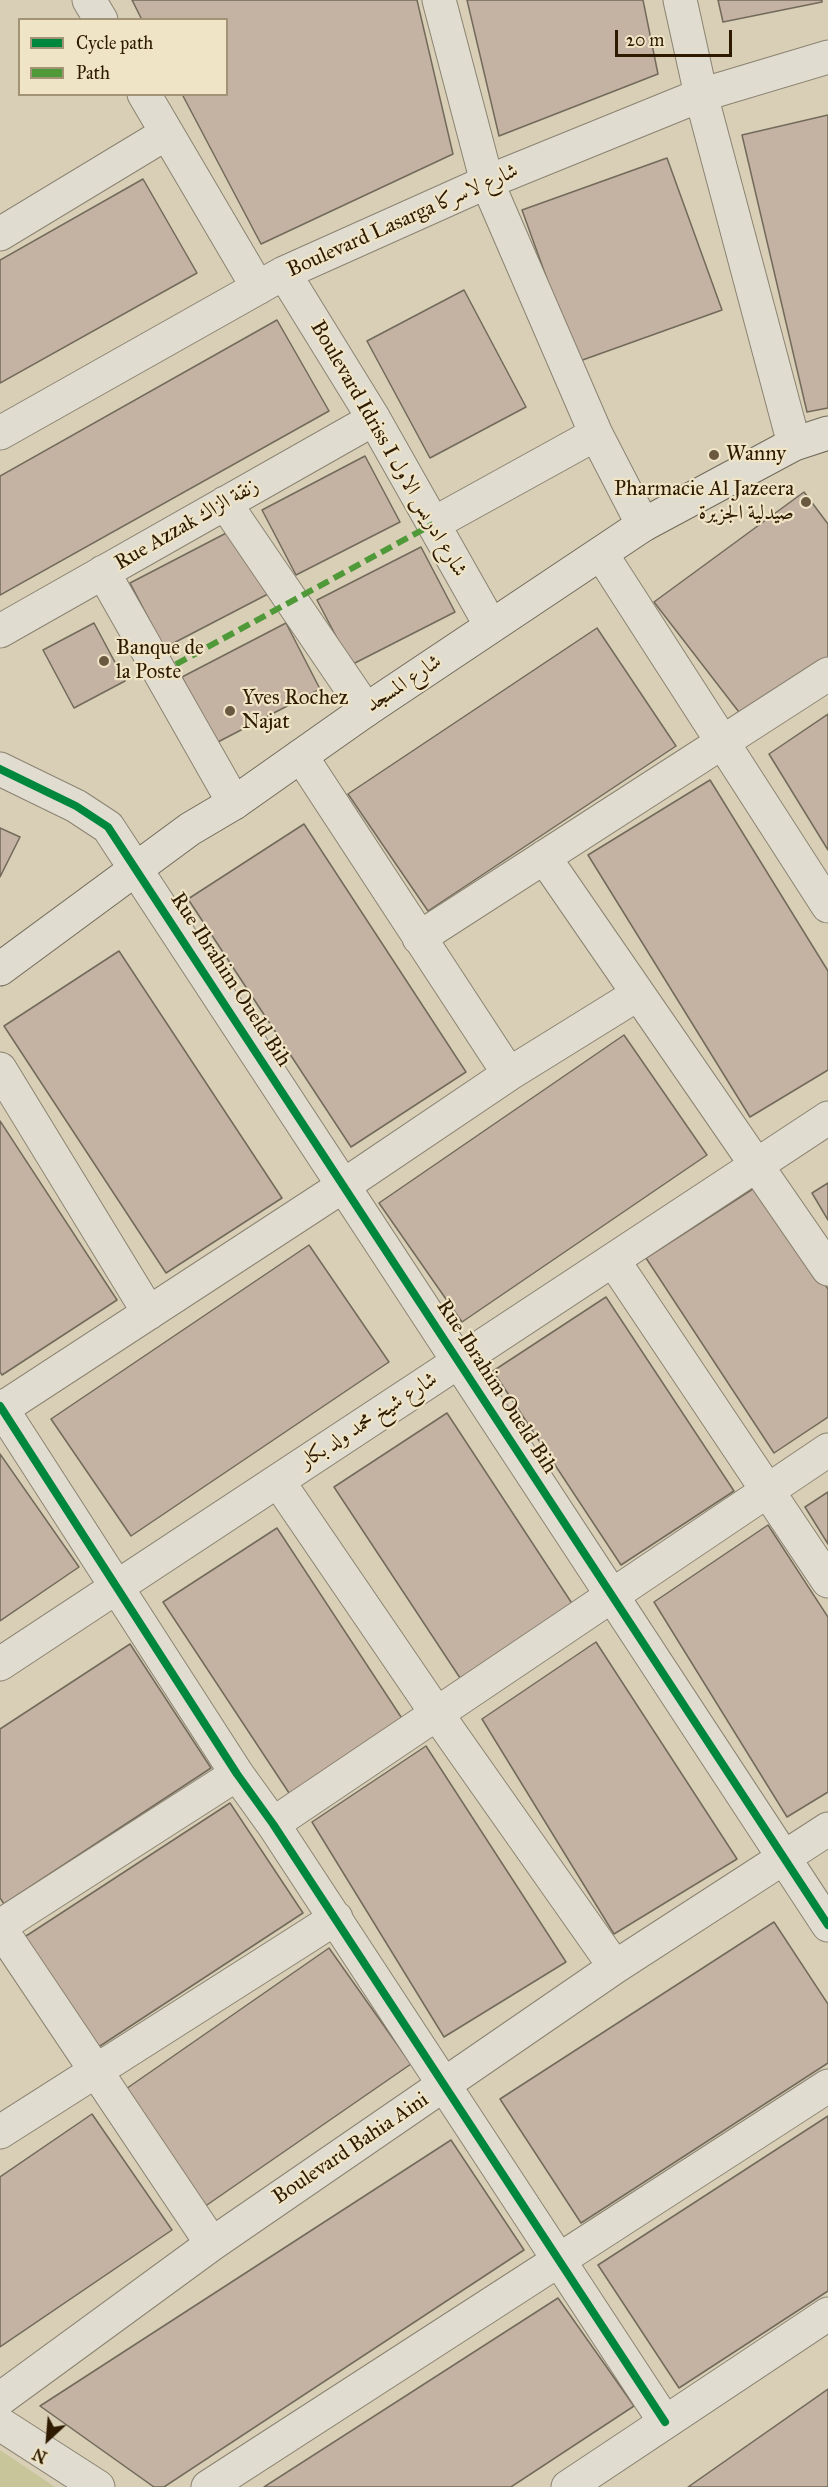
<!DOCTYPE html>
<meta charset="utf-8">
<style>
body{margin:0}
#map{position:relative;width:828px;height:2487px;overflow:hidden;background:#d8cfb6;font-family:"IM FELL Great Primer",serif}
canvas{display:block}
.legend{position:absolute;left:18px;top:18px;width:210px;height:78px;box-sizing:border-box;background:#efe4c6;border:2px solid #a29377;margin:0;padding:8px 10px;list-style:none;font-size:18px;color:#2e1a00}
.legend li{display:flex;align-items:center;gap:12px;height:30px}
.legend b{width:30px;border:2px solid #a29377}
.north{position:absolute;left:18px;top:2409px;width:60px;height:60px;-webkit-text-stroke:4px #efe4c6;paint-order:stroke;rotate:206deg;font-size:16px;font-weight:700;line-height:24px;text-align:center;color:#2e1a00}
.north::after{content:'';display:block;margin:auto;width:21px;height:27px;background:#2e1a00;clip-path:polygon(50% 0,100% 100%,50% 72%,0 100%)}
.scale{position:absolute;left:615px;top:30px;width:117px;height:27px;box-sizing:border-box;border:3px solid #2e1a00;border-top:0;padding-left:8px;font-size:18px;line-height:21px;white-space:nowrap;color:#2e1a00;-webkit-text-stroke:4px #efe4c6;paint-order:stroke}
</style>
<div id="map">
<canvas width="828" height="2487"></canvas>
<ul class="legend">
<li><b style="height:8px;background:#00873e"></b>Cycle path</li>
<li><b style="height:8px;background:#509939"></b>Path</li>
</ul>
<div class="north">N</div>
<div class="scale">20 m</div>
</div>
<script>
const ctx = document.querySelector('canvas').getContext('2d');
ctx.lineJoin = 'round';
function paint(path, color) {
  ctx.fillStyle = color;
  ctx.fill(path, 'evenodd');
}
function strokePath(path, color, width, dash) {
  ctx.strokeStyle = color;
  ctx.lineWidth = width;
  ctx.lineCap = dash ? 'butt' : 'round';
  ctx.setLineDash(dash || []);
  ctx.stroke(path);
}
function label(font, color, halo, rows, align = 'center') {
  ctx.font = font + ' "IM FELL Great Primer",Amiri,serif';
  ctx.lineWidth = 4.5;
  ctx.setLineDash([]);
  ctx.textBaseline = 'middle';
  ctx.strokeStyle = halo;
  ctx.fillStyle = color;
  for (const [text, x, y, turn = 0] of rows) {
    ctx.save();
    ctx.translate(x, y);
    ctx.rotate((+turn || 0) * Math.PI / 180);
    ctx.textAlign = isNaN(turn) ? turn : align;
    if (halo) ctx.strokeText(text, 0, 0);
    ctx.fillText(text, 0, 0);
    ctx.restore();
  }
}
const green = new Path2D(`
 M 0,2450 L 55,2487 L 0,2487 Z`);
const building = new Path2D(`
 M 132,0 L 417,0 L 453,154 L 261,244 L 182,94 L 226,94 L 226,20 L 142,20 Z
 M 467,0 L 643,0 L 658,74 L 499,136 Z
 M 718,0 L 822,0 L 822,2 L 723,22 Z
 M 828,115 L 828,408 L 807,412 L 742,135 Z
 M 667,158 L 722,310 L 577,362 L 522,210 Z
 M 143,179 L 197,273 L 0,383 L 0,260 Z
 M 464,290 L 526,407 L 430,458 L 367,341 Z
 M 277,320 L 329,411 L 0,595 L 0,476 Z
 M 365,456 L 400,522 L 296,575 L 262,510 Z
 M 804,492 L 828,524 L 828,662 L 742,716 L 654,602 Z
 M 234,529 L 268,594 L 164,648 L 130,583 Z
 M 421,547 L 455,612 L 351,665 L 317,600 Z
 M 94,623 L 125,681 L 74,708 L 43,650 Z
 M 286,623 L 320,689 L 216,743 L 182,677 Z
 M 597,628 L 676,746 L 428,911 L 348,794 Z
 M 828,714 L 828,850 L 769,754 Z
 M 710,780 L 828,971 L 828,1070 L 750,1117 L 588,855 Z
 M 304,824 L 466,1072 L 351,1147 L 188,899 Z
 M 0,828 L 20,837 L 0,877 Z
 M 119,951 L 282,1198 L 166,1273 L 4,1026 Z
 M 624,1035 L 707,1155 L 462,1322 L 379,1203 Z
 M 0,1121 L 117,1300 L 2,1375 L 0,1372 Z
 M 828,1183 L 828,1220 L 812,1193 Z
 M 759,1185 L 828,1289 L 828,1417 L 774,1453 L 646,1258 Z
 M 309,1245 L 389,1362 L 131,1536 L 51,1419 Z
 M 606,1297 L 734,1491 L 621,1565 L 493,1371 Z
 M 447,1413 L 575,1608 L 462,1681 L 334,1487 Z
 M 0,1454 L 79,1567 L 0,1621 Z
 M 828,1492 L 828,1544 L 805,1507 Z
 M 768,1525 L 828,1617 L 828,1792 L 787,1817 L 654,1602 Z
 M 277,1528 L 405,1723 L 291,1796 L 163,1602 Z
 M 596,1642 L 737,1859 L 614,1934 L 482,1719 Z
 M 130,1644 L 211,1768 L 4,1904 L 0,1898 L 0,1729 Z
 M 426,1746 L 566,1962 L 444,2037 L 312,1822 Z
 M 230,1803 L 303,1913 L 97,2048 L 23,1938 Z
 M 774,1922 L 828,2004 L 828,2063 L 581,2223 L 500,2099 Z
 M 329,1948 L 411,2064 L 204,2207 L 123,2091 Z
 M 92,2114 L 172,2230 L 0,2347 L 0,2177 Z
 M 828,2116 L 828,2291 L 679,2388 L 598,2265 Z
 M 451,2140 L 524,2250 L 164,2487 L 154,2487 L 40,2406 Z
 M 558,2298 L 634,2406 L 511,2487 L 264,2487 Z
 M 828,2389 L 828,2487 L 688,2487 Z`);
const street = new Path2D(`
 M 89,0 L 101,20
 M 439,0 L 487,182 L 596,434 L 643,525
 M 680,0 L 701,95 L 794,444
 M 144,94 L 258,288
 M 0,234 L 167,133
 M 284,273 L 374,419 L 491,626
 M 0,433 L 284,273 L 487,182 L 701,95 L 828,57
 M 225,503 L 366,710
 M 433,524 L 596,434
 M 602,555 L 828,906
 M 103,572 L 234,803
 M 0,631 L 374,419
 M 301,756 L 509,1074
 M 0,769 L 76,806 L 108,827 L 828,1925
 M 544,857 L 828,1269
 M 419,938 L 828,674
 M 0,1069 L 149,1313
 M 613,1260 L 828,1581
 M 0,1406 L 237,1774 L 273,1824 L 665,2422
 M 0,1410 L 343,1186 L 509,1074 L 638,994
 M 278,1481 L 437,1714 L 615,1967
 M 0,1664 L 828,1118
 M 273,1824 L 828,1450
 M 0,1926 L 237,1774
 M 0,1928 L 212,2244
 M 0,2132 L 336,1918
 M 0,2399 L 212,2244 L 615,1967 L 828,1829
 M 0,2424 L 98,2487
 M 208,2487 L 828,2086
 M 568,2487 L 828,2314`);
const secondary = new Path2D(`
 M 0,969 L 190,829 L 234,803 L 366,710 L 643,525 L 794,444 L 828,433`);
const quiet = new Path2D(`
 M 160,673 L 433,524`);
const cycleway = new Path2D(`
 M 0,769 L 76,806 L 108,827 L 828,1925
 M 0,1406 L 237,1774 L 273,1824 L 665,2422`);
const markers = [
 [714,455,6,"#6a5940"],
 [806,502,6,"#6a5940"],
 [104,661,6,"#6a5940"],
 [230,711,6,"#6a5940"]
];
const streetNames = [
 ["Boulevard Lasarga شارع لاسركا",403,221,-24],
 ["Boulevard Idriss I شارع ادريس الاول",388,449,60],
 ["Rue Azzak زنقة الزاك",187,525,-30],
 ["شارع المسجد",404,684,-34],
 ["Rue Ibrahim Oueld Bih",230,980,57],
 ["Rue Ibrahim Oueld Bih",496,1387,57],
 ["شارع شيخ محمد ولد بكار",369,1421,-33],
 ["Boulevard Bahia Aini",351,2149,-34]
];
const poiNames = [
 ["Wanny",726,455],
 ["Pharmacie Al Jazeera",794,490,"right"],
 ["صيدلية الجزيرة",794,514,"right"],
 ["Banque de",116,649],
 ["la Poste",116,673],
 ["Yves Rochez",242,699],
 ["Najat",242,723]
];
paint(green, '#c8c59a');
paint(building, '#c4b2a3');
strokePath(building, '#726a5a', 1.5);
strokePath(street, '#8b8372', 35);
strokePath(secondary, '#726a5a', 35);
strokePath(street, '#e0dccf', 33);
strokePath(secondary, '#e0dccf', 33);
strokePath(quiet, '#509939', 6, [12, 6]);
strokePath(cycleway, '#00873e', 8);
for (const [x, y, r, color] of markers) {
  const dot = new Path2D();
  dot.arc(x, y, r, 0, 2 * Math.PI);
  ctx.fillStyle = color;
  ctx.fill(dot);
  strokePath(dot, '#efe4c6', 2);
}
label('21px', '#2e1a00', '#efe4c6', streetNames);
label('21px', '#2e1a00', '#efe4c6', poiNames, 'left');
</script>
